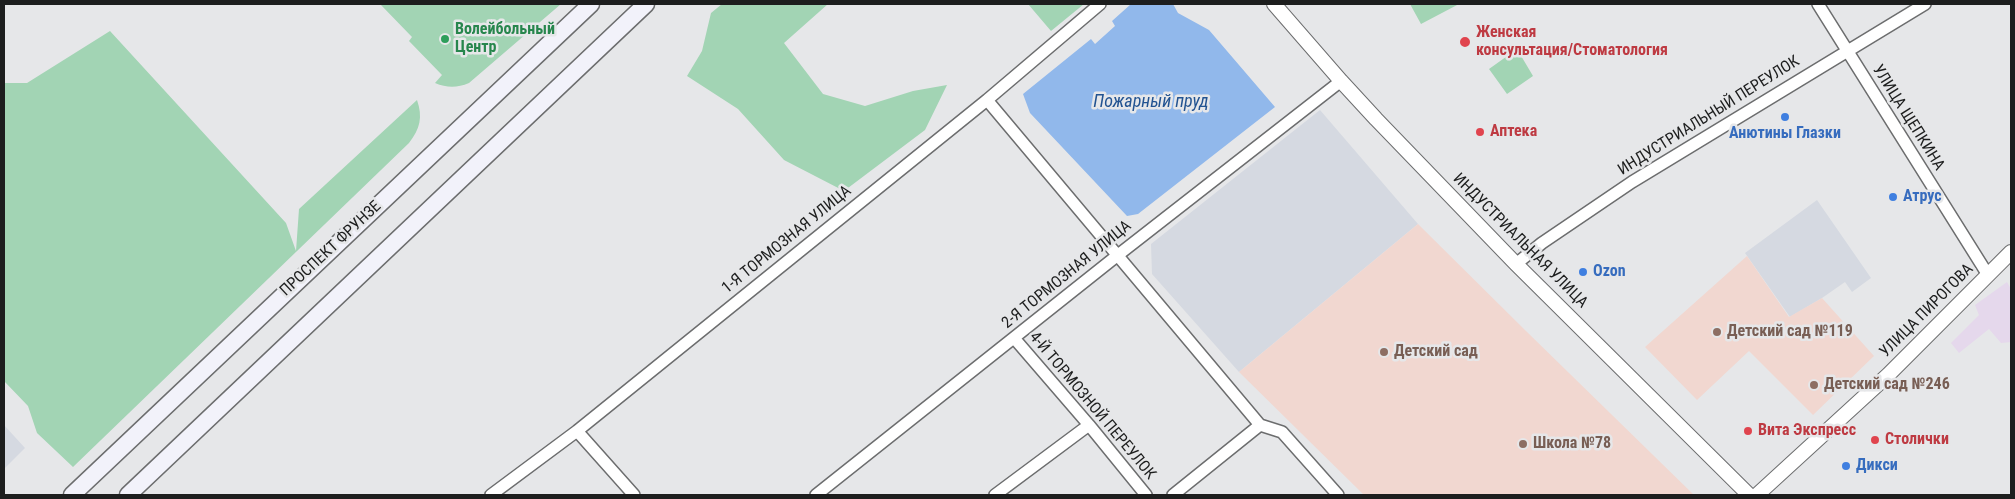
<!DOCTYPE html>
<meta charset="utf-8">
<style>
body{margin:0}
#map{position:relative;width:2015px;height:499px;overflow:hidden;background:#e6e7e9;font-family:"Roboto Condensed",sans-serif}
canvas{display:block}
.frame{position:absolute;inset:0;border:5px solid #1d1e1e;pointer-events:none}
</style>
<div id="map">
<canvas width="2015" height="499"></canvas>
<div class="frame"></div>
</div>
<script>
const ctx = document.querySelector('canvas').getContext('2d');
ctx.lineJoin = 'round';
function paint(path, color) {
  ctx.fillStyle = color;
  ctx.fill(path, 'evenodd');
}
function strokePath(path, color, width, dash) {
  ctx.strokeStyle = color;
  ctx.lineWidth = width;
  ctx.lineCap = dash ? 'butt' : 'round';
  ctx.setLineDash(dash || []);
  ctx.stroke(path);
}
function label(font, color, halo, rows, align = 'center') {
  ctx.font = font + ' "Roboto Condensed",sans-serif';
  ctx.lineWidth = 5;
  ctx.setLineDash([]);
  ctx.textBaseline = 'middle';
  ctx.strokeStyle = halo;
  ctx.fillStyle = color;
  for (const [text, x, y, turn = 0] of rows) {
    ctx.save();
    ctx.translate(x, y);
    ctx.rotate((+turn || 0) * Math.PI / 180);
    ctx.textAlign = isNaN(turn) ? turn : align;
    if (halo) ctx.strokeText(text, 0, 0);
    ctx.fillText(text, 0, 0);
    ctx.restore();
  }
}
const commercial = new Path2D(`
 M 2007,282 L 2011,289 L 2011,342 L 2001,343 L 1989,329 L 1959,353 L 1951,343 L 1979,315 L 1975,305 Z`);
const built = new Path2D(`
 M 1320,110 L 1418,224 L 1239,372 L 1152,274 L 1151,244 Z
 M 1817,200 L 1871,278 L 1852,292 L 1845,282 L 1822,298 L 1790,317 L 1745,253 Z
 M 4,425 L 25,448 L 4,469 Z`);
const education = new Path2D(`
 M 1418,224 L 1526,331 L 1694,495 L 1364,495 L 1239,372 Z
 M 1747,256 L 1789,317 L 1822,298 L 1874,356 L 1813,415 L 1749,351 L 1697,400 L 1645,347 Z`);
const green = new Path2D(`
 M 380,4 L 561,4 L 469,83 C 457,88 447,88 435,83 L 442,75 L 409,41 L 412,37 Z
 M 722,4 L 828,4 L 784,43 L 823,94 L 865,106 L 913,91 L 947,85 L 925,130 L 844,191 L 784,160 L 738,109 L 687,76 L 702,51 L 711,13 Z
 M 1028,4 L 1084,4 L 1051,31 Z
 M 1410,4 L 1459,4 L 1421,24 Z
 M 110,31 L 286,223 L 296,251 L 299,209 L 417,100 C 423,117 420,129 409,143 L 73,467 L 37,433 L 28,406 L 4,381 L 4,83 L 27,83 Z
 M 1517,49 L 1533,76 L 1507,94 L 1489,69 Z`);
const water = new Path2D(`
 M 1131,4 L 1173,4 L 1178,13 L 1209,30 L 1275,107 L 1138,214 L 1127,216 L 1030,113 L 1023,94 L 1091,39 L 1095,44 L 1115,26 L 1112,21 Z`);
const minor = new Path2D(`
 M 1818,4 L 1988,275
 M 987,100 L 1260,425
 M 1516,264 L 1542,243 L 1632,182 L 1925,4
 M 1014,338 L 1089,425 L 1146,495
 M 1260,425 L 1282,432 L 1338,495
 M 577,431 L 634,495
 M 491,495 L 577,431 L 987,100 L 1100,4
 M 816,495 L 1118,255 L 1341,81
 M 995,495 L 1089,425
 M 1173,495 L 1260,425`);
const tertiary = new Path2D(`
 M 1274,4 L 1341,81 L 1376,119 L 1516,264 L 1749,495
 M 1757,495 L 1888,375 L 2011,252`);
const secondary = new Path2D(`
 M 72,495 L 591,4
 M 128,495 L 646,4`);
const markers = [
 [445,39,5,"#2e9e5b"],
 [1465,42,6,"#e0444e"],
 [1785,117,5,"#3f7fe0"],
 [1480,132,5,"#e0444e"],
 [1893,197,5,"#3f7fe0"],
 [1583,272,5,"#3f7fe0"],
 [1717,332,5,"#8d6e63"],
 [1384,352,5,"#8d6e63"],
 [1814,385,5,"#8d6e63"],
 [1748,431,5,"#e0444e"],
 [1875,440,5,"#e0444e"],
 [1523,444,5,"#8d6e63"],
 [1846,466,5,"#3f7fe0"]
];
const leisureNames = [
 ["Волейбольный",455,30],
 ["Центр",455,48]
];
const healthNames = [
 ["Женская",1476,33],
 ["консультация/Стоматология",1476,51],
 ["Аптека",1490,132],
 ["Вита Экспресс",1758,431],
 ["Столички",1885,440]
];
const streetNames = [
 ["ИНДУСТРИАЛЬНЫЙ ПЕРЕУЛОК",1709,116,-32],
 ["УЛИЦА ЩЕПКИНА",1908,118,58],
 ["1-Я ТОРМОЗНАЯ УЛИЦА",787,240,-39],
 ["ИНДУСТРИАЛЬНАЯ УЛИЦА",1520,241,45],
 ["ПРОСПЕКТ ФРУНЗЕ",331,249,-43],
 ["2-Я ТОРМОЗНАЯ УЛИЦА",1067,275,-39],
 ["УЛИЦА ПИРОГОВА",1927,311,-45],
 ["4-Й ТОРМОЗНОЙ ПЕРЕУЛОК",1092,406,50]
];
const shopNames = [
 ["Анютины Глазки",1785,134,"center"],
 ["Атрус",1903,197],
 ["Ozon",1593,272],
 ["Дикси",1856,466]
];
const educationNames = [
 ["Детский сад №119",1727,332],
 ["Детский сад",1394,352],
 ["Детский сад №246",1824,385],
 ["Школа №78",1533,444]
];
const waterNames = [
 ["Пожарный пруд",1151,102]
];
paint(commercial, '#e5d8ec');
paint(built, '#d5d9e1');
paint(education, '#f1d7d0');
paint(green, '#a2d4b4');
paint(water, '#91b8eb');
strokePath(minor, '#6c6d6e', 14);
strokePath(tertiary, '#6c6d6e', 16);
strokePath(secondary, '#6c6d6e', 19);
strokePath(minor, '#fff', 11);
strokePath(tertiary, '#fff', 14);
strokePath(secondary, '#f2f2fa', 16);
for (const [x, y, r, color] of markers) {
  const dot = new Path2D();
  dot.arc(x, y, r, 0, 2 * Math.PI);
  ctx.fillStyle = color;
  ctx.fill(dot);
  strokePath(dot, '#e6e7e9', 2);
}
label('bold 16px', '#27864d', '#e6e7e9', leisureNames, 'left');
label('bold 16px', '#be3a42', '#e6e7e9', healthNames, 'left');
label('16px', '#1d1e1e', '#e6e7e9', streetNames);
label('bold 16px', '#366cbe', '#e6e7e9', shopNames, 'left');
label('bold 16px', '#785e54', '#e6e7e9', educationNames, 'left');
label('italic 18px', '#225391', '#e6e7e9', waterNames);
</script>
